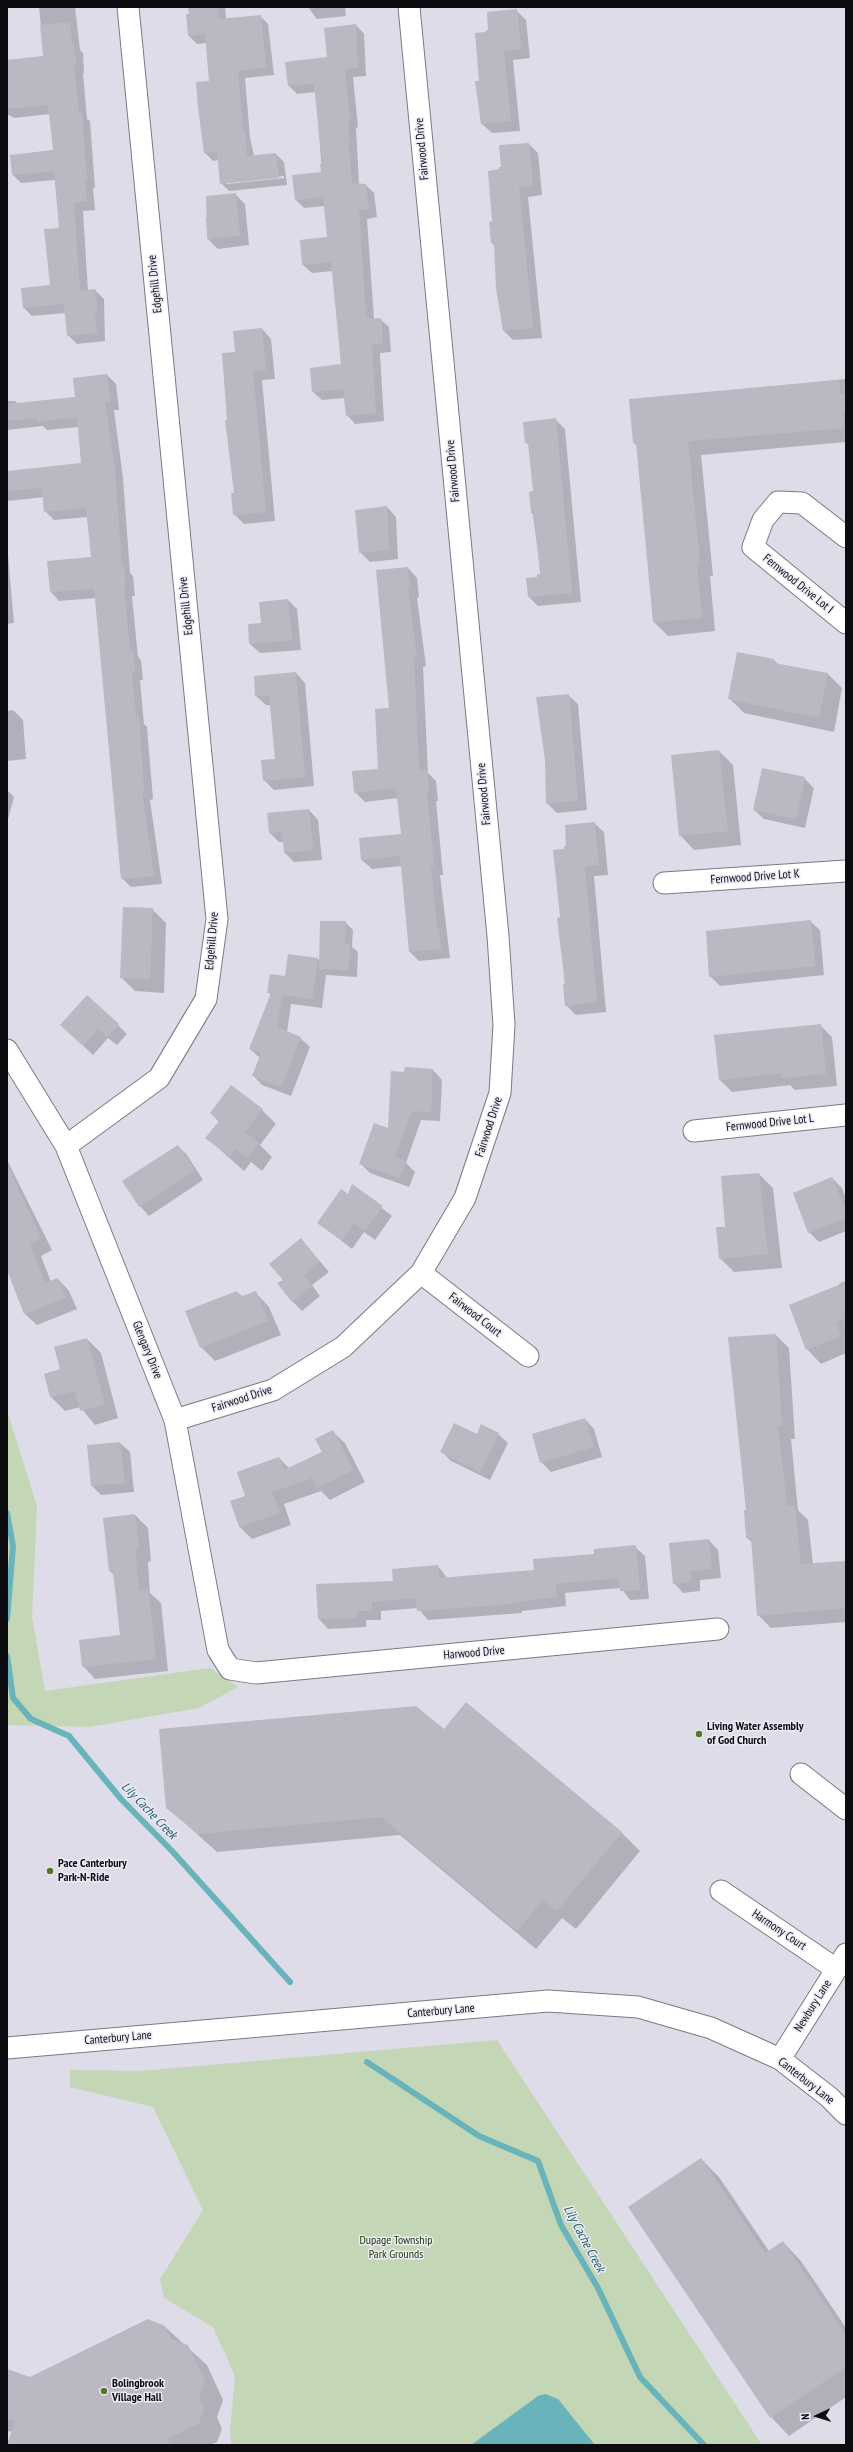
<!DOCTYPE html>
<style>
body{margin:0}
#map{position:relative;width:853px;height:2452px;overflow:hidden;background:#dedce9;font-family:"PT Sans Narrow",sans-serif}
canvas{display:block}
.frame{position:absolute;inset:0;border:8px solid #0c0c10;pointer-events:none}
.north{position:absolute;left:797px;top:2396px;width:40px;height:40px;-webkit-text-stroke:3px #eceaf6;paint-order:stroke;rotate:266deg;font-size:11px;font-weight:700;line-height:16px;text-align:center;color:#0c0c10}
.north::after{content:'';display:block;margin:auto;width:14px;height:18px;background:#0c0c10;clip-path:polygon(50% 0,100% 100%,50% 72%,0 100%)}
</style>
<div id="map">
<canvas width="853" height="2452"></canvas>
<div class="frame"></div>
<div class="north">N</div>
</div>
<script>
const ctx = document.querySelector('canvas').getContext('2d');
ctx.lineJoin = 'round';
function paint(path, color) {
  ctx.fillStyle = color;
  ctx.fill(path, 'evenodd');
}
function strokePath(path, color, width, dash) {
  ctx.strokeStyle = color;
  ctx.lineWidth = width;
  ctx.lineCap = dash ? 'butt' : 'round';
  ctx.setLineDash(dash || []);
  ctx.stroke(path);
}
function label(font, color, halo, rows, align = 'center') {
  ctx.font = font + ' "PT Sans Narrow",sans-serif';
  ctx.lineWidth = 3;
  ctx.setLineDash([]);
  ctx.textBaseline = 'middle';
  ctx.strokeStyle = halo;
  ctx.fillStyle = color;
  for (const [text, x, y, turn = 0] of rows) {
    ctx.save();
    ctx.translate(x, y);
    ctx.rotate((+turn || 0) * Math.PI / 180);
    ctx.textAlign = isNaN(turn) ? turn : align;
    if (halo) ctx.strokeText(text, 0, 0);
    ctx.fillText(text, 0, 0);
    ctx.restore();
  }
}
const green = new Path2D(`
 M 7,1410 L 37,1506 L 32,1617 L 45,1691 L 210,1668 L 238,1687 L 199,1708 L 89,1727 L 7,1725 Z
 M 497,2040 L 762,2445 L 231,2445 L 230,2431 L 235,2376 L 213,2327 L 164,2298 L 160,2279 L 203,2210 L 153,2107 L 70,2087 L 70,2070 L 141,2071 Z`);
const water = new Path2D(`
 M 545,2394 L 558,2399 L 595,2445 L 471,2445 L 538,2396 Z`);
const shadow = new Path2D(`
 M 39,7 L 75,7 L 80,50 L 83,53 L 84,73 L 83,73 L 87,119 L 90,121 L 95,188 L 93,188 L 95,210 L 83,211 L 88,291 L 95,290 L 104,299 L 105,341 L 77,344 L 68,335 L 66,313 L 32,316 L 24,308 L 51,286 L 60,229 L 55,180 L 21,183 L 13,175 L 54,151 L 50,114 L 14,118 L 7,114 L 7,60 L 44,57 Z
 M 189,7 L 225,7 L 226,19 L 260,16 L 268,24 L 274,75 L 245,78 L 250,137 L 254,156 L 276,154 L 284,162 L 287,185 L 229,191 L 221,183 L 219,160 L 213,161 L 205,153 L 210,82 L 207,43 L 197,44 L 189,36 ZM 284,176 L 284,178 L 227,184 L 227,182 Z
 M 308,7 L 345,7 L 346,16 L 317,19 Z
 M 516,10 L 526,20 L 530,58 L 513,60 L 520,131 L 492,133 L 482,124 L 480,82 L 487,33 Z
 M 356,25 L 364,34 L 366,76 L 353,77 L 358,127 L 356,128 L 359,184 L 366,185 L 374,193 L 377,217 L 367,219 L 374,319 L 380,319 L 389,327 L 391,352 L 380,353 L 384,421 L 355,424 L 347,415 L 345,398 L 322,400 L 313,392 L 311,369 L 342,365 L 333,271 L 312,273 L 303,265 L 328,238 L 325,206 L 304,208 L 296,200 L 322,173 L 316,92 L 297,94 L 289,86 L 328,58 Z
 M 529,144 L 538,153 L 542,195 L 528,197 L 542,338 L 513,340 L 504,331 L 495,246 L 492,243 L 493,222 L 502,168 Z
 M 235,194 L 245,204 L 249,245 L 218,249 L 208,239 L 206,219 Z
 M 262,329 L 271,339 L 275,379 L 262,380 L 275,521 L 244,524 L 234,514 L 237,353 Z
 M 107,375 L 116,384 L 119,410 L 114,410 L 123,478 L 130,573 L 133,576 L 135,596 L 132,596 L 138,657 L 141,660 L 143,680 L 140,680 L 144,724 L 147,727 L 153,799 L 150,800 L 162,884 L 131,887 L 122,878 L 96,598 L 59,601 L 51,592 L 49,562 L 92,558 L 88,517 L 54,520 L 45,511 L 44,497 L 9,501 L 7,499 L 7,472 L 82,464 L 79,427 L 47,430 L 43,426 L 7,430 L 7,401 L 15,401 L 18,404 L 76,398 Z
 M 846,379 L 846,442 L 701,455 L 713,576 L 710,576 L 715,631 L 668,636 L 654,622 L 637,446 L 634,443 L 630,400 Z
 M 555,419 L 565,429 L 581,602 L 538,606 L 529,597 L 541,575 L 530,493 L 534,492 L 529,445 L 526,443 Z
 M 387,507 L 396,517 L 398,559 L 370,562 L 360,552 Z
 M 7,543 L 14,623 L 7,624 Z
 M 408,568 L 417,578 L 419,598 L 417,598 L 426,666 L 423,667 L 428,773 L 436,781 L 438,801 L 436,801 L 443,875 L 440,875 L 450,958 L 419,961 L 410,952 L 402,866 L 372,869 L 362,860 L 360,839 L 402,835 L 398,798 L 365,802 L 355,792 L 379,770 L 390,709 Z
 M 288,600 L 297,609 L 301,650 L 260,653 L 250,644 L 262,624 Z
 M 774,660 L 779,665 L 828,674 L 842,688 L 834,732 L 744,713 L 730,699 Z
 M 296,673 L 305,683 L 314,786 L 274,790 L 264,780 L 276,760 L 271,705 L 266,705 L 256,696 Z
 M 568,695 L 578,704 L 587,810 L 557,813 L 547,803 Z
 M 13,710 L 23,720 L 26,759 L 7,761 L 7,711 Z
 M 719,751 L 733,765 L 741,845 L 694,850 L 680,835 Z
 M 804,778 L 814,788 L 805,828 L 764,819 L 754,810 Z
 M 7,790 L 14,797 L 7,823 Z
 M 309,810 L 318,820 L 322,860 L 294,862 L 285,853 L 284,842 L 279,842 L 270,833 Z
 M 594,823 L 604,832 L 608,875 L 594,876 L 606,1012 L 576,1015 L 566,1005 L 561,918 L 565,850 Z
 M 152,909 L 166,923 L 164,993 L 135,991 L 121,977 Z
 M 810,921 L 820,930 L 824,975 L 720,986 L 710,976 Z
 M 345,922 L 353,930 L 352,947 L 358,952 L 357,977 L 326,975 L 322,1008 L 291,1004 L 287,1032 L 300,1038 L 310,1047 L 291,1096 L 262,1085 L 253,1075 L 260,1058 L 250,1049 L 271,995 L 268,992 L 286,977 L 318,959 L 321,962 Z
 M 61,1025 L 118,1025 L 127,1034 L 117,1045 L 108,1038 L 93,1055 Z
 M 820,1025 L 832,1037 L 837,1086 L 795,1090 L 790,1085 L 732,1092 L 720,1080 Z
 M 433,1070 L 442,1080 L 440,1121 L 421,1120 L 406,1163 L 415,1172 L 409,1187 L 370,1173 L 361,1164 L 388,1130 L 405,1073 Z
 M 262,1110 L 276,1124 L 260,1145 L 272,1157 L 262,1171 L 251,1162 L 244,1171 L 207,1138 L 219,1122 L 211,1113 Z
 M 178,1146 L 187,1155 L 203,1180 L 149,1216 L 140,1206 Z
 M 7,1160 L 52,1250 L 41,1256 L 51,1282 L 58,1279 L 69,1291 L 77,1309 L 37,1325 L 25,1314 L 7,1267 Z
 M 759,1174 L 773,1188 L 782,1268 L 734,1272 L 720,1258 L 727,1227 Z
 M 832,1178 L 842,1188 L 846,1199 L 846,1231 L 819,1242 L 809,1232 Z
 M 353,1185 L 392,1216 L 375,1240 L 364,1232 L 352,1249 L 319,1223 L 349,1196 Z
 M 301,1239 L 329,1272 L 312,1285 L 320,1296 L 302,1311 L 292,1301 L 284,1281 Z
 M 846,1281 L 846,1353 L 821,1364 L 807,1349 L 840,1283 Z
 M 237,1292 L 243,1297 L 255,1292 L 269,1307 L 281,1335 L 215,1361 L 201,1347 Z
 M 776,1335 L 789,1348 L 795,1439 L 791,1439 L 798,1510 L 808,1520 L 813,1564 L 846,1562 L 846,1622 L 771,1628 L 758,1615 L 753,1543 L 747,1538 L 747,1511 Z
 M 87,1339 L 101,1353 L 118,1418 L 95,1425 L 80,1407 L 65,1411 L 51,1397 L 61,1370 Z
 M 585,1419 L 594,1429 L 602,1457 L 551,1472 L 541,1462 Z
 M 332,1431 L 345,1443 L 365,1482 L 330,1500 L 321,1491 L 284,1504 L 291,1525 L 252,1539 L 240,1527 L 231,1502 L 247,1497 L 279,1458 L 290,1469 L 323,1452 Z
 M 498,1434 L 508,1443 L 490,1480 L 451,1461 L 442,1452 L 477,1435 Z
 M 120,1443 L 130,1452 L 134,1492 L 101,1495 L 92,1486 L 88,1446 Z
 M 135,1515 L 148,1528 L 151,1561 L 148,1562 L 150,1593 L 161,1603 L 168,1671 L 95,1679 L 83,1666 L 122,1636 L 115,1576 L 110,1571 Z
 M 709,1540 L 718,1550 L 721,1578 L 700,1580 L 700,1591 L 683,1593 L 674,1583 Z
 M 635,1547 L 645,1556 L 649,1599 L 630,1600 L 621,1588 L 607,1589 L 565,1593 L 566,1606 L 522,1611 L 522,1613 L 428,1620 L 418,1608 L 381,1611 L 381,1620 L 366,1620 L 366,1627 L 328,1629 L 319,1619 L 317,1585 L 394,1582 L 438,1566 L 447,1578 L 535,1571 Z
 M 444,1731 L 621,1832 L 640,1851 L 576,1929 L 562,1918 L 536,1949 L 400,1835 L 217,1852 L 167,1807 Z
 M 701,2159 L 719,2177 L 769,2251 L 783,2242 L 801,2261 L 846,2328 L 846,2397 L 789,2436 L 771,2417 Z
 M 164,2326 L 207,2365 L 223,2400 L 217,2417 L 222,2429 L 217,2442 L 210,2445 L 9,2445 L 13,2432 L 7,2431 L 7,2370 L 30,2378 Z`);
const stream = new Path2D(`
 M 7,1513 L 13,1546 L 7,1619
 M 7,1656 L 13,1698 L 31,1719 L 69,1736 L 121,1799 L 172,1851 L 290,1982
 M 367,2062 L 479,2136 L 538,2161 L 561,2225 L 598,2288 L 640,2377 L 704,2445`);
const building = new Path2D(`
 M 188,7 L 218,7 L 219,19 L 261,15 L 266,67 L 238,71 L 243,130 L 245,130 L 247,156 L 276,153 L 279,178 L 220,184 L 217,152 L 204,153 L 198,108 L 196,82 L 209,81 L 205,34 L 188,36 L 186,14 L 189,14 Z
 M 517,9 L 521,49 L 504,51 L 511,121 L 481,124 L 475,81 L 479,81 L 475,33 L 486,32 L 486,30 L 488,30 L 487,12 Z
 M 70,22 L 72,44 L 74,43 L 76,65 L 74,65 L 79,112 L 82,112 L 87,180 L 85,180 L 87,201 L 74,203 L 80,291 L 95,289 L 98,311 L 95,311 L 97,333 L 67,336 L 64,304 L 23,308 L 21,288 L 50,285 L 44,229 L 59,228 L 54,171 L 12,175 L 10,155 L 53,150 L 48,105 L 7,109 L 7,60 L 43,56 L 40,25 Z
 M 356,24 L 358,68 L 345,69 L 350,119 L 348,119 L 350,141 L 348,141 L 352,183 L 366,184 L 369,209 L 359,210 L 366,317 L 369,316 L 369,319 L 381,318 L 383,343 L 372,345 L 376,413 L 346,416 L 343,389 L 312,392 L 310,368 L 341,364 L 331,262 L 302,265 L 300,240 L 327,237 L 323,197 L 295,200 L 292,175 L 321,172 L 320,164 L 322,164 L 314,84 L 288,86 L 285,62 L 327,57 L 324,28 Z
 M 529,143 L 533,186 L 519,187 L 533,328 L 503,331 L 496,288 L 494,243 L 491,243 L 489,222 L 492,221 L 488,171 L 499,169 L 499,167 L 501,167 L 499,145 Z
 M 236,193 L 240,236 L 207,239 L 206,196 Z
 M 262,328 L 266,370 L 253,371 L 266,512 L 233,515 L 231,493 L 234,493 L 225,420 L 227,420 L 222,353 L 235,352 L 233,331 Z
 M 107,374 L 110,401 L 105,402 L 115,469 L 122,566 L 124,566 L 126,588 L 124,588 L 130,650 L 133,650 L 135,672 L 132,672 L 136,717 L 139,717 L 144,791 L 142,791 L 154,876 L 121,879 L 94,589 L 50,592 L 47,561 L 91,557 L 86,508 L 44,512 L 42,488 L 7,491 L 7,471 L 81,463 L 77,417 L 37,422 L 37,418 L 7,421 L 7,404 L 75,397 L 73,378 Z
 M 839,380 L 840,394 L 846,394 L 846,413 L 843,413 L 844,428 L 688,441 L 700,562 L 697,563 L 702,618 L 653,622 L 636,443 L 633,443 L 629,399 Z
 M 556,418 L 572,593 L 528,597 L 526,578 L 537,577 L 537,574 L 540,574 L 534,513 L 531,513 L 529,492 L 533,491 L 528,443 L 525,443 L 523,422 Z
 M 387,506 L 389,550 L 359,553 L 355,510 Z
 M 408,567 L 410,589 L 408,589 L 417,657 L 414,657 L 419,771 L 427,770 L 429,792 L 427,792 L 434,866 L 431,866 L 437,928 L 439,928 L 441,949 L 409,952 L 400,856 L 361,860 L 359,838 L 401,834 L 396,788 L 354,793 L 352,771 L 378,769 L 375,709 L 389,708 L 376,570 Z
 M 288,599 L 292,640 L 249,644 L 248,624 L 261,623 L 259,602 Z
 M 737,652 L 774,659 L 774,663 L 828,673 L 819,718 L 728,699 Z
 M 296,672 L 305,777 L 263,781 L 261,760 L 275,759 L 271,716 L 269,695 L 255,696 L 254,676 Z
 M 569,694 L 578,800 L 546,804 L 545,760 L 536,697 Z
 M 719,750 L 728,831 L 679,836 L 671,755 Z
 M 762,768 L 805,777 L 796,819 L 753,810 Z
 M 309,809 L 313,850 L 284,853 L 282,832 L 269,833 L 267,813 Z
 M 595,822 L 599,865 L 585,867 L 597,1002 L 565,1006 L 563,984 L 565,984 L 557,918 L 560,917 L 553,850 L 564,849 L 564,846 L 566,846 L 565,825 Z
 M 123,907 L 153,908 L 150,979 L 120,978 Z
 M 811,920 L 815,966 L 709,977 L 706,931 Z
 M 320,921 L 346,921 L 345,943 L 350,944 L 349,970 L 319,969 Z
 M 288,954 L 318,958 L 312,999 L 282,995 L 277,1027 L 301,1037 L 281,1087 L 252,1076 L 261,1053 L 249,1049 L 271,993 L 267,993 L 270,974 L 285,976 Z
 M 87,995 L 119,1024 L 107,1037 L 98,1029 L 83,1046 L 60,1025 Z
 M 821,1024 L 826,1074 L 782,1078 L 781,1073 L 719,1080 L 714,1035 Z
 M 405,1067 L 433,1069 L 431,1112 L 412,1111 L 395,1157 L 406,1161 L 400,1178 L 359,1164 L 374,1123 L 388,1128 L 391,1071 L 404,1072 Z
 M 231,1085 L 263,1109 L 245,1132 L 259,1143 L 247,1158 L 236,1149 L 230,1157 L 205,1138 L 219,1121 L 210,1113 Z
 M 178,1145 L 195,1170 L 139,1207 L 122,1181 Z
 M 7,1164 L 41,1238 L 30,1244 L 45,1283 L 58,1278 L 66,1298 L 24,1314 L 7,1270 Z
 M 759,1173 L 768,1254 L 719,1259 L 716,1227 L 725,1227 L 721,1176 Z
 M 832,1177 L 846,1211 L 846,1218 L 808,1233 L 793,1193 Z
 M 352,1184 L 383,1206 L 365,1231 L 354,1223 L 342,1241 L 317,1223 L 341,1189 L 348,1194 Z
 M 301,1238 L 320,1262 L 304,1275 L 312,1286 L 292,1302 L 277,1283 L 283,1280 L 269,1264 Z
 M 846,1282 L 846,1318 L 836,1322 L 841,1336 L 806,1350 L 789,1305 Z
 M 237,1291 L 240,1297 L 256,1291 L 268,1321 L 200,1348 L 185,1311 Z
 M 776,1334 L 782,1426 L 778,1426 L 787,1506 L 795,1505 L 801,1564 L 846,1561 L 846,1608 L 757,1616 L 751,1538 L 746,1538 L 744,1510 L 746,1510 L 728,1337 Z
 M 87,1338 L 105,1404 L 80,1411 L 75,1391 L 50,1397 L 44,1374 L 60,1369 L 54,1347 Z
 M 585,1418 L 594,1447 L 540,1463 L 532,1434 Z
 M 454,1423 L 477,1434 L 481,1424 L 499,1433 L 480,1472 L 440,1452 Z
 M 333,1430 L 353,1470 L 317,1488 L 312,1478 L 272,1492 L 280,1513 L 239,1527 L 230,1501 L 245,1496 L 237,1472 L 279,1457 L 284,1470 L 322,1452 L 315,1439 Z
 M 120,1442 L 125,1483 L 91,1486 L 87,1445 Z
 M 135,1514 L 139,1549 L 135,1549 L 139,1590 L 148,1589 L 156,1659 L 82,1667 L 79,1640 L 120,1635 L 113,1571 L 109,1571 L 103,1518 Z
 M 709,1539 L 712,1569 L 690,1571 L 691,1582 L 673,1584 L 669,1543 Z
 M 636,1545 L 640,1590 L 620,1591 L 619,1578 L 597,1580 L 556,1584 L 557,1597 L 513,1602 L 513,1604 L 417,1611 L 415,1598 L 372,1602 L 372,1611 L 357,1611 L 357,1618 L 318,1619 L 316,1584 L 393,1581 L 392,1569 L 438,1565 L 439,1578 L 534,1570 L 533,1559 L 594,1554 L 594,1549 Z
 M 466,1702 L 622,1832 L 557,1911 L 543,1900 L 517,1931 L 381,1817 L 198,1834 L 166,1808 L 159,1729 L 416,1706 L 444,1729 Z
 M 701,2158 L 765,2253 L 783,2241 L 846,2336 L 846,2367 L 770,2418 L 628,2207 Z
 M 148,2319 L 165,2326 L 171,2339 L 188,2345 L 205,2381 L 199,2398 L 204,2409 L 199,2423 L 167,2439 L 171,2445 L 7,2445 L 15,2421 L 7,2419 L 7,2369 L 30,2377 Z`);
const street = new Path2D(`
 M 846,537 L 802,503 L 778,502 L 763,520 L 753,547 L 846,623
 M 664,883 L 846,871
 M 7,1050 L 66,1146 L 175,1420 L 218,1650 L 230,1669 L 256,1673 L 718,1629
 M 694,1131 L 846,1115
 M 66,1146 L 159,1078 L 206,999 L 217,919 L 128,7
 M 421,1273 L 528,1356
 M 175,1420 L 273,1390 L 343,1347 L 421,1273 L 465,1198 L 500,1093 L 504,1025 L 498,936 L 409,7
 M 801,1774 L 846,1809
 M 721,1891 L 836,1969
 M 7,2048 L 548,2001 L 638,2007 L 711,2028 L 780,2059 L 829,2097 L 846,2114
 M 780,2059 L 846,1954`);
const markers = [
 [699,1734,4,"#55762e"],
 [50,1871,4,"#55762e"],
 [104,2391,4,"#55762e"]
];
const streetNames = [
 ["Fairwood Drive",422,149,-95],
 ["Edgehill Drive",155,284,-96],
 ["Fairwood Drive",453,471,-95],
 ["Fernwood Drive Lot I",798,584,39],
 ["Edgehill Drive",186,606,-96],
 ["Fairwood Drive",484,794,-95],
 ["Fernwood Drive Lot K",755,877,-4],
 ["Edgehill Drive",212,941,-85],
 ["Fernwood Drive Lot L",770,1123,-6],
 ["Fairwood Drive",489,1127,-72],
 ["Fairwood Court",475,1315,38],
 ["Glengary Drive",147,1350,68],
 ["Fairwood Drive",242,1399,-18],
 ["Harwood Drive",474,1653,-5],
 ["Harmony Court",779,1930,34],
 ["Newbury Lane",813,2006,-58],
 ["Canterbury Lane",441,2011,-5],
 ["Canterbury Lane",118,2038,-5],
 ["Canterbury Lane",806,2081,38]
];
const poiNames = [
 ["Living Water Assembly",707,1727],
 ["of God Church",707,1741],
 ["Pace Canterbury",58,1864],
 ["Park-N-Ride",58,1878],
 ["Bolingbrook",112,2384],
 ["Village Hall",112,2398]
];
const parkNames = [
 ["Dupage Township",396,2241],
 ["Park Grounds",396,2255]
];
const waterNames = [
 ["Lily Cache Creek",149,1811,46],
 ["Lily Cache Creek",584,2239,62]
];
paint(green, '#c3d6b6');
paint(water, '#69b4ba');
paint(shadow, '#0003');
strokePath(stream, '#69b4ba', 6);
paint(building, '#bbb7c3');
strokePath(street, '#7b7984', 23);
strokePath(street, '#fff', 21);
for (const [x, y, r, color] of markers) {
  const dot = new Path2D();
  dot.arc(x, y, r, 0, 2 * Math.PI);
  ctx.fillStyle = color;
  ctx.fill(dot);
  strokePath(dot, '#eceaf6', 1.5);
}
label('12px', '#0c0c10', '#eceaf6', streetNames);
label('bold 12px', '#0c0c10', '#eceaf6', poiNames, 'left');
label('12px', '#223b05', '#eceaf6', parkNames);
label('italic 13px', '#216064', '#eceaf6', waterNames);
</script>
